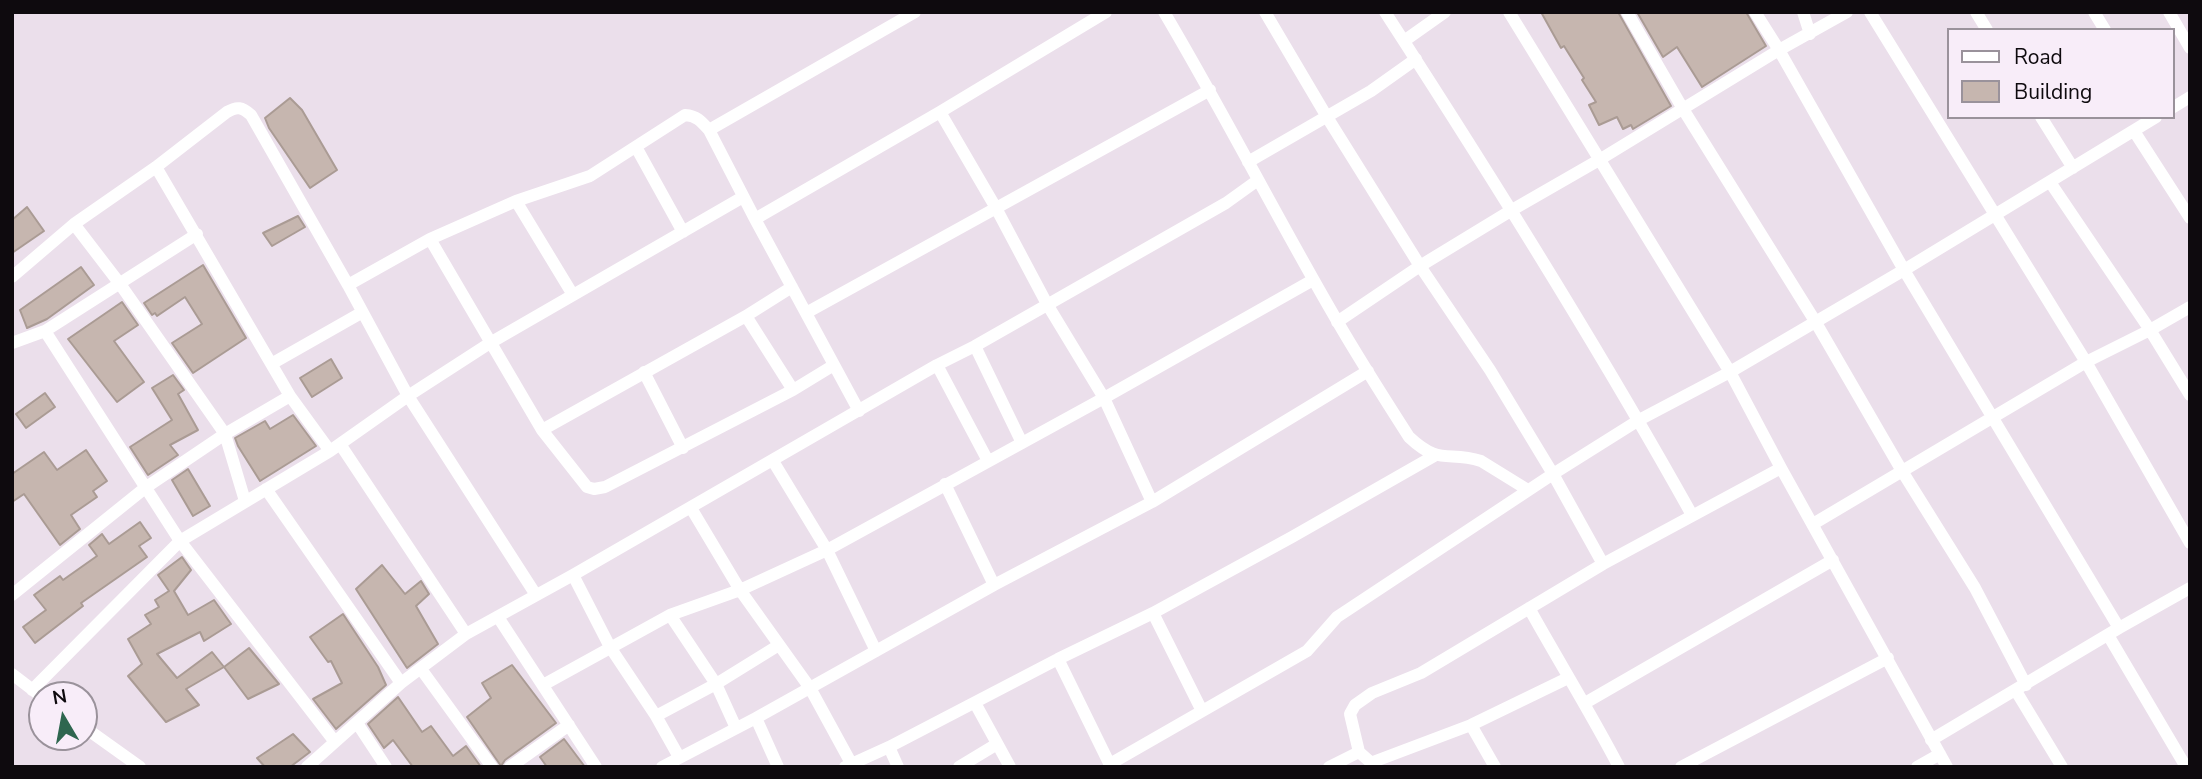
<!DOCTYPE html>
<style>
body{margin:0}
#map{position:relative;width:2202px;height:779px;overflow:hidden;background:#ebdfeb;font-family:"Nunito Sans",sans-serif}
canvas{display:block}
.frame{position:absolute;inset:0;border:14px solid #0e0a0e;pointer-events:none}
.legend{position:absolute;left:1947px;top:28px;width:228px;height:91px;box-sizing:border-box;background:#f8edf9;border:2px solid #9a929b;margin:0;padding:9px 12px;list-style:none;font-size:21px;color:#0e0a0e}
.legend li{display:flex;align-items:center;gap:14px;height:35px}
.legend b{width:35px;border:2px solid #9a929b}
.north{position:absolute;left:28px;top:681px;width:70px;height:70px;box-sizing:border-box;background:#f8edf9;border:2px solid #9a929b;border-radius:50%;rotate:350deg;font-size:19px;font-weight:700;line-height:28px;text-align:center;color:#0e0a0e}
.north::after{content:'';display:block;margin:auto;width:24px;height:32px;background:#2e664f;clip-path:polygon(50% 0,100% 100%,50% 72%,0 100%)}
</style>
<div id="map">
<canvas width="2202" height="779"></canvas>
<div class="frame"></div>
<ul class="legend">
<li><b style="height:9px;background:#fff"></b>Road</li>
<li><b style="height:19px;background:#c6b6af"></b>Building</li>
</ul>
<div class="north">N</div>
</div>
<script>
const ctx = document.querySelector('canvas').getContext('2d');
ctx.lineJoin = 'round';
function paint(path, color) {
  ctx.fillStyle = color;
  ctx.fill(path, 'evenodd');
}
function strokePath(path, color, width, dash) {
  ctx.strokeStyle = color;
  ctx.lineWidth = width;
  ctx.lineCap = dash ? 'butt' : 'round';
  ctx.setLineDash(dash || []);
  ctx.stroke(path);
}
const building = new Path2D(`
 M 1541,12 L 1618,12 L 1671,106 L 1633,129 L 1631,125 L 1623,129 L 1617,117 L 1599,125 L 1589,105 L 1596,102 L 1582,80 L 1584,78 L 1564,46 L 1561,48 Z
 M 1637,12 L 1746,12 L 1766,46 L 1702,87 L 1677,47 L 1663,57 Z
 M 290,98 L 302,110 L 337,170 L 310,188 L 269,128 L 265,118 Z
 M 27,207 L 44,231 L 12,253 L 12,220 Z
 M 298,216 L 305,227 L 272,246 L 263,233 Z
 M 203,265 L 246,338 L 193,373 L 172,343 L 202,324 L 185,297 L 157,316 L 155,313 L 152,315 L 144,303 Z
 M 81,267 L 94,285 L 47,319 L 27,328 L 20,310 Z
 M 122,302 L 138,325 L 114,341 L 144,382 L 117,402 L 68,339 Z
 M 331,359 L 342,378 L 312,397 L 300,378 Z
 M 173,375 L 184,390 L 178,394 L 198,430 L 170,445 L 178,455 L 148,475 L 130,447 L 172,420 L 152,388 Z
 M 45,393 L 55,407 L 26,428 L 16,414 Z
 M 293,415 L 316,446 L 260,481 L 238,446 L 235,438 L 265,421 L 270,429 Z
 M 86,450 L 107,481 L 93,491 L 97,497 L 71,515 L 80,529 L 60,545 L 24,494 L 12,502 L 12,474 L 44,452 L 57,470 Z
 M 188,469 L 210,506 L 193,516 L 172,480 Z
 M 140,522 L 151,538 L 139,546 L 147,557 L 81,603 L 83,606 L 35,643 L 23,627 L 46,610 L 34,595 L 60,576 L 63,580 L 97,556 L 89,545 L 102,534 L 109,544 Z
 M 182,557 L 191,570 L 174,591 L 188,615 L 214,600 L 231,624 L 204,641 L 200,632 L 157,654 L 177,678 L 212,652 L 224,667 L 186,689 L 199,705 L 166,722 L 128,676 L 142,664 L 128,639 L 151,624 L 145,615 L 159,607 L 155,600 L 169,591 L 158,575 Z
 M 382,565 L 405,594 L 421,581 L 429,594 L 416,606 L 438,644 L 407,668 L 356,589 Z
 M 343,614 L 378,667 L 386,685 L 336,729 L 313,699 L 342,683 L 331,661 L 328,662 L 310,637 Z
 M 249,648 L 279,684 L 248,699 L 224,667 Z
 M 512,665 L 556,723 L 505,760 L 501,766 L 467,717 L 491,698 L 482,683 Z
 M 398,697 L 422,732 L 431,726 L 453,756 L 466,746 L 481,767 L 413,767 L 393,740 L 384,748 L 368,724 Z
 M 293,734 L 310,752 L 290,767 L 265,767 L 257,758 Z
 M 564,739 L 585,767 L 547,767 L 540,757 Z`);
const minor = new Path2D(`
 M 1164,12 C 1224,113 1277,218 1336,319 C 1359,359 1384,398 1409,437 C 1441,467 1448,450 1481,461 L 1528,490
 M 1265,12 L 1327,117 L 1420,266 L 1490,370 L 1553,474 L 1603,564
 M 1385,12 C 1492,177 1596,343 1692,515
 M 1509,12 L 1730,372 L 1781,468 L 1947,767
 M 1627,12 L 1683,109 L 1815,321 L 1902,471 L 1975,588 L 2026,685
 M 1755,12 L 1779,50 L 1904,270 L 2119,628
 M 1803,12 L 1810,34
 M 1870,12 L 2086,362 L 2190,543
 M 1976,12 L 1987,30
 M 2094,12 L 2105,30
 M 2169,12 L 2190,48
 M 1404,41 L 1445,12
 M 2172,108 L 2190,97
 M 940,112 L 996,208 L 1047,304 L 1104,398 L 1152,502
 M 2041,117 L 2073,168
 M 709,130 L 915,12
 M 2134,131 L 2190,218
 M 636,147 L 683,232
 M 1248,162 L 1371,91 L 1416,59
 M 156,167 L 290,396 L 330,451
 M 2050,182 L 2150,330 L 2190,395
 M 516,201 L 573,295
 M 755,219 L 940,112 L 1106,12
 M 74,224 L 120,284 L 225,434 L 245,501
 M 430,239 L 542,430 L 587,487 L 594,489 L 605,487 L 793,390 L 834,365
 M 12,277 L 74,224 L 156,167 L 227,112 C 237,106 242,107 251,115 L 348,285 L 408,396 L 536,595
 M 348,285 L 430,239 L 516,201 L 590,176 L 685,115 C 697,116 701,121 709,130 L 755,219 L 859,411
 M 806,313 L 1210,90
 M 746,316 L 793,390
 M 1337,322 L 1420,266 L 1512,210 L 1599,160 L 1779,50 L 1847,12
 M 45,331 L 180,541 L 335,742
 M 12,343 L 45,331 L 197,234
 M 975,346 L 1022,443
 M 273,363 L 361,313
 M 937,365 L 988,461
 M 644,372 L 683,448
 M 542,430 L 746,316 L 792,287
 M 340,444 L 466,634
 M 773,461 L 827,550 L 876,651
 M 945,484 L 994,585
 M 266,489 L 401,683
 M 691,508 L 740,590 L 810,688 L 851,763
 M 1813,524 L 2086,362 L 2150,330 L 2190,307
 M 573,575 L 610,647 L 656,716 L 679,757
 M 12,595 L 145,488 L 225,434 L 290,396
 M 1529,608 C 1559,662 1591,713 1619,767
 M 1153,613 L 1202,711
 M 670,615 L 716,684 L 736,728
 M 498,617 L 596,767
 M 2108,635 L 2186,767
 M 1058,659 L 1111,767
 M 421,669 L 492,767
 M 12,674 L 42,697
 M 543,685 L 670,615 L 740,590 L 827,550 L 1104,398 L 1313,280
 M 32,690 L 180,541 L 330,451 L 408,396 L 490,343 L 743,197
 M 2016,691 L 2062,767
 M 975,703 L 1010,767
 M 1585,703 L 1833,560
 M 656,716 L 716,684 L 779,645
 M 756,718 L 778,767
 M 357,723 L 386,767
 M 1471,725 L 1495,767
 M 84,727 L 140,767
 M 1931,740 L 2119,628 L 2190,588
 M 889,747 L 898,767
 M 1373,762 L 1471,725 L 1568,678
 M 1110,764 L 1307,651 L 1337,617 L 1553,474 L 1639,420 L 1730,372 L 1904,270 L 2156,117
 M 307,767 L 401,683 L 466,634 L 573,575 L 937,365 L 975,346 L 1226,203 L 1258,180
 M 510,767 L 569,725
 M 662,767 L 756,718 L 994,585 L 1152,502 L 1368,371
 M 845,767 L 889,747 L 1058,659 L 1153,613 L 1292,537 L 1434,456
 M 959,767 L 997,744
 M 1329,767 L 1359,752
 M 1376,767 L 1359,752 L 1350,714 L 1355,705 L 1372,693 L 1421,673 L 1603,564 L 1781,468
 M 1681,767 L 1888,658
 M 1917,767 L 1940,754`);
paint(building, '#c6b6af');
strokePath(building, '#aa9b94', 2);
strokePath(minor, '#fff', 12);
</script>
